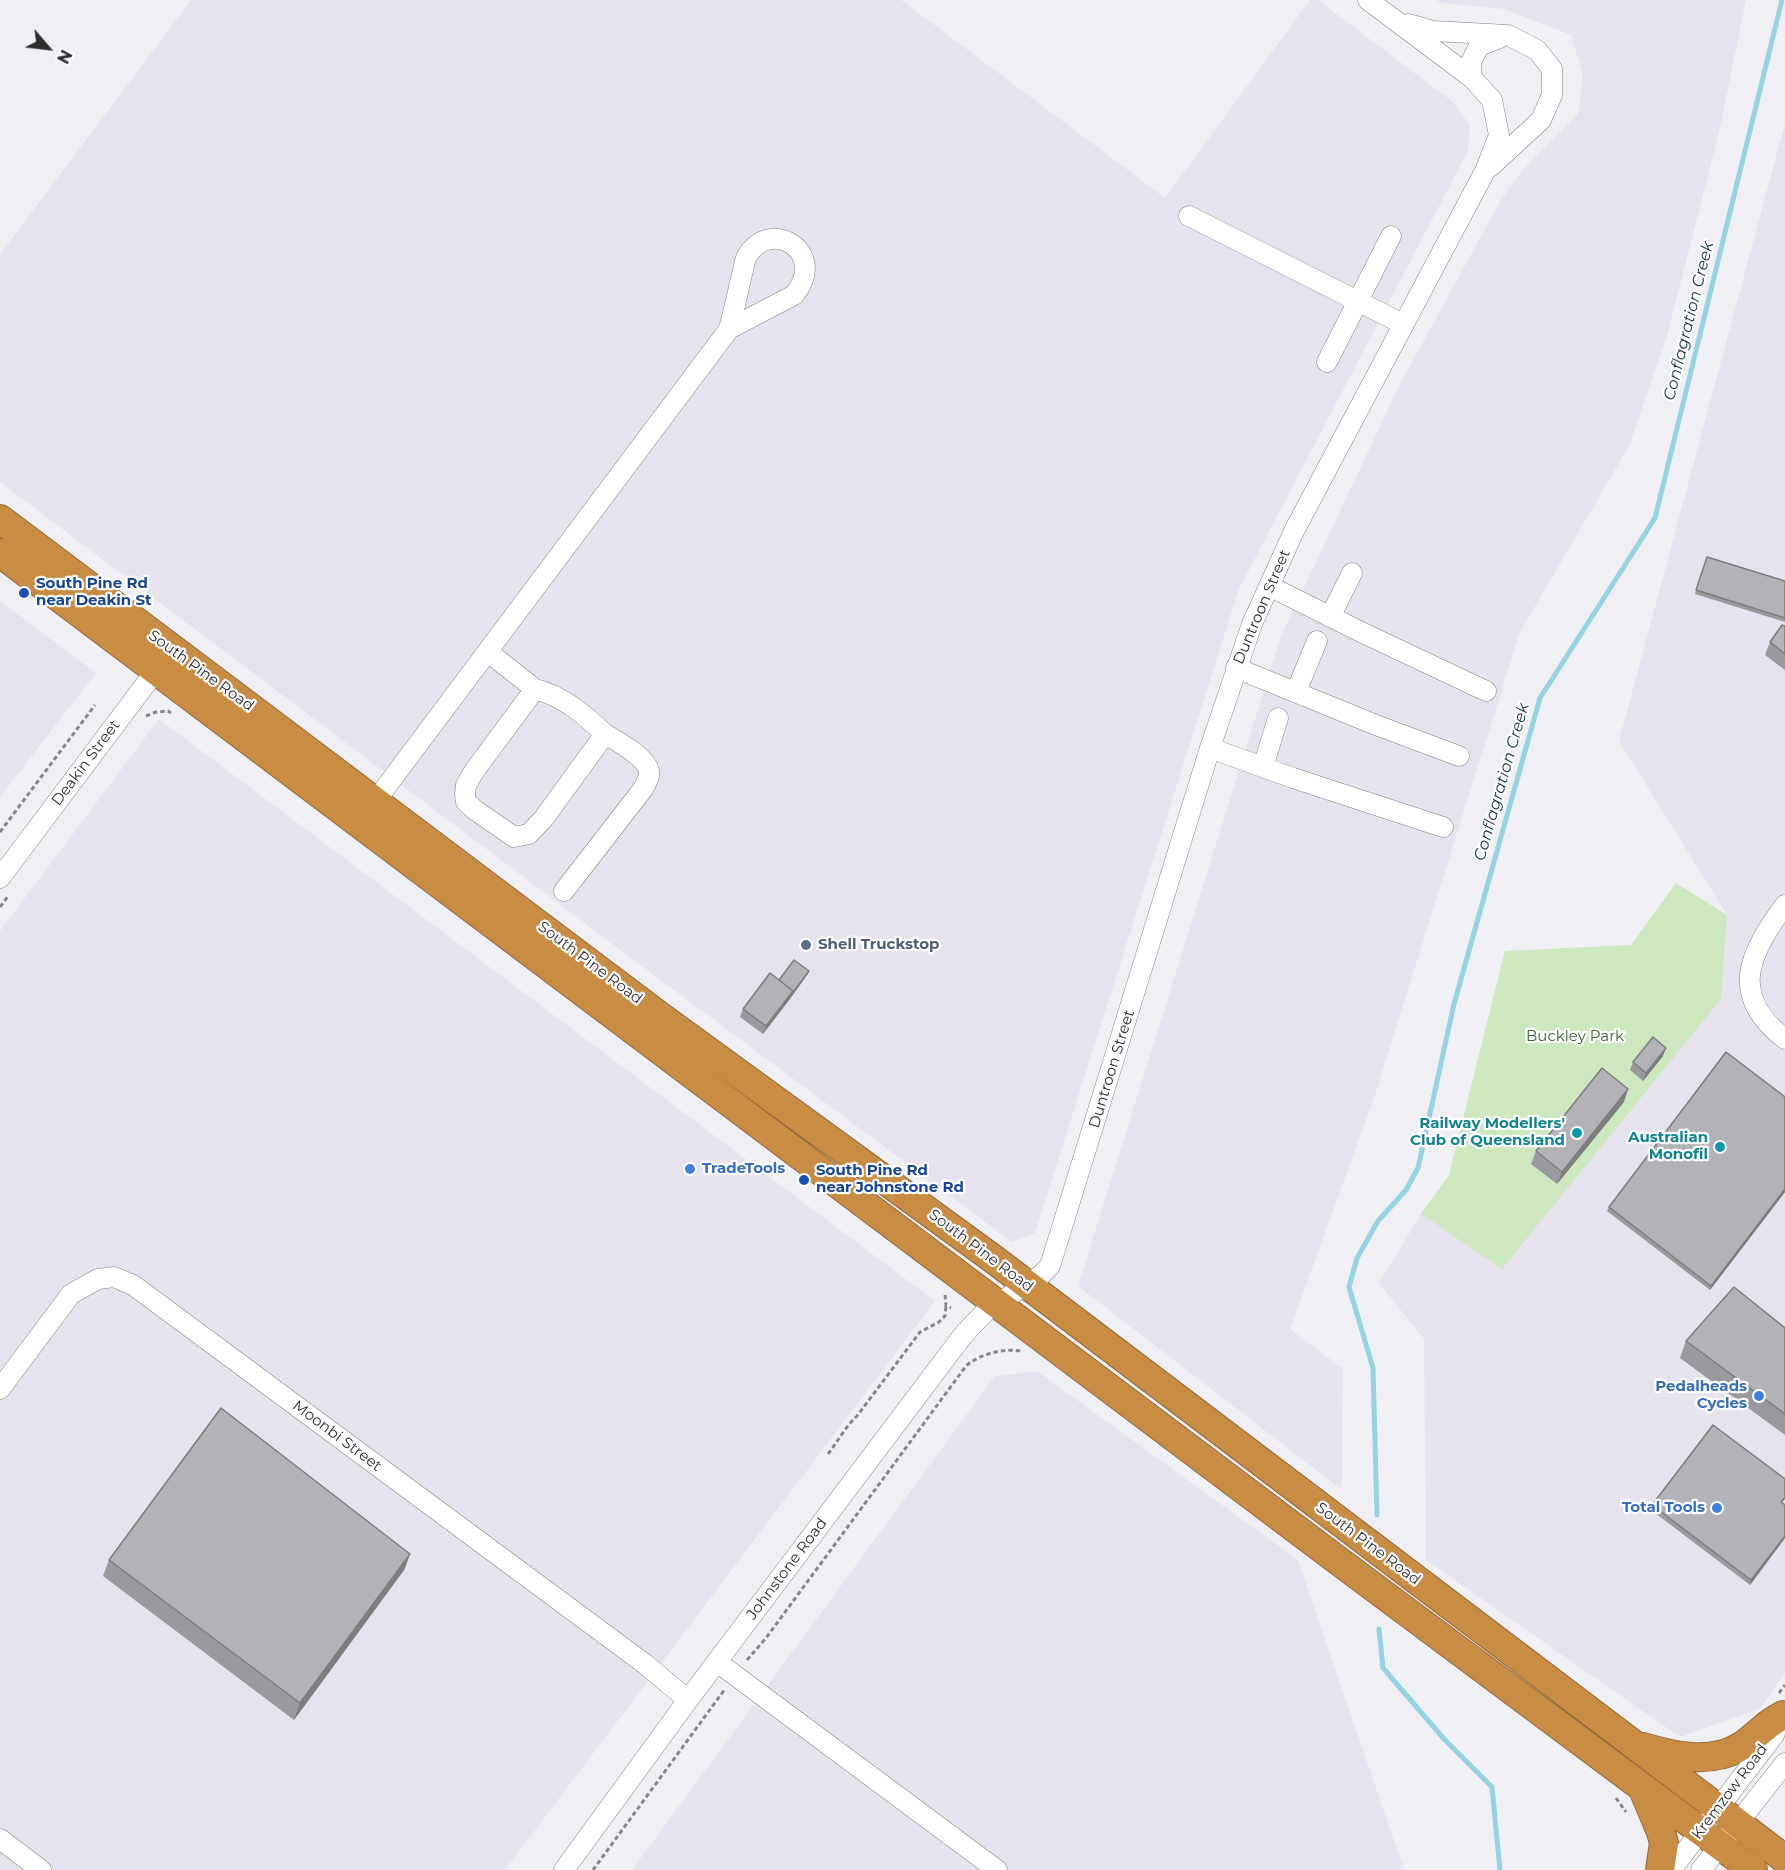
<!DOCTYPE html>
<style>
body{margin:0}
#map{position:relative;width:1785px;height:1870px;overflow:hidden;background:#f0eff4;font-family:Montserrat,sans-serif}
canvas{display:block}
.north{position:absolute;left:18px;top:18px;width:60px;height:60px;-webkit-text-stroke:4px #fdfdff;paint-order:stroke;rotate:118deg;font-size:16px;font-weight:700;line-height:24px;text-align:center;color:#2d2c2e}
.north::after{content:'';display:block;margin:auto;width:21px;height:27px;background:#2d2c2e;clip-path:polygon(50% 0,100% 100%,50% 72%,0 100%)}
</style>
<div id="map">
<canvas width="1785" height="1870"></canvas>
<div class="north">N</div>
</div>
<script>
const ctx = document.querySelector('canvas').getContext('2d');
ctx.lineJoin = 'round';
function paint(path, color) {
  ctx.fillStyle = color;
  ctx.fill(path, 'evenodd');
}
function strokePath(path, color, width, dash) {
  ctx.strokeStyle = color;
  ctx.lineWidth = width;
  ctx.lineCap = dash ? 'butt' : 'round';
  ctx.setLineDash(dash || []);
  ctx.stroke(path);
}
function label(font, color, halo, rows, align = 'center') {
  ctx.font = font + ' Montserrat,sans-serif';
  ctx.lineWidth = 4.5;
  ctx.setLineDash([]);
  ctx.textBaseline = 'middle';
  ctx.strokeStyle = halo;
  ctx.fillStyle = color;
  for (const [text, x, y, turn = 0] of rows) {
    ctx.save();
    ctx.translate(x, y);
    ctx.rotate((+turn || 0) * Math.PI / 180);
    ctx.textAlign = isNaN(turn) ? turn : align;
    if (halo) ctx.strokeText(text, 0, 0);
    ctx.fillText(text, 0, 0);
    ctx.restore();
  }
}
const built = new Path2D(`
 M 191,0 L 901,0 L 1165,198 L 1310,0 L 1318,0 L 1453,102 L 1470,125 L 1468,151 L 1239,589 L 1035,1233 L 1012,1242 L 615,946 L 0,482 L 0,254 Z
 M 1436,0 L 1746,0 L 1719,132 L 1667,336 L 1629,446 L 1520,632 L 1375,1095 L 1290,1329 L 1343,1369 L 1342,1490 L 1078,1286 L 1281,636 L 1400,384 L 1502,198 L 1521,172 L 1578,114 L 1583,75 L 1571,35 L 1504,9 L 1442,3 Z
 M 1785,123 L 1785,1674 L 1759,1709 L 1680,1737 L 1426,1560 L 1424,1339 L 1379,1283 L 1421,1214 L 1457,1237 L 1721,999 L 1727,915 L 1619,741 Z
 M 0,601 L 96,673 L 0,797 Z
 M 159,719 L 935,1301 L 505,1870 L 0,1870 L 0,931 Z
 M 1037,1371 L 1298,1560 L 1404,1870 L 632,1870 L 995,1376 Z`);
const green = new Path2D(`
 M 1676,883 L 1727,915 L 1721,999 L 1502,1269 L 1421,1214 L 1449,1175 L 1505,951 L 1631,945 Z`);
const stream = new Path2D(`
 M 1377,1515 L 1373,1368 L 1349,1287 L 1357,1258 L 1378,1221 L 1406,1190 L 1418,1168 L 1454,1004 L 1540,698 L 1655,518 L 1782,0
 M 1379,1629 L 1383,1668 L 1444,1739 L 1492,1787 L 1500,1870`);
const path = new Path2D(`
 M 146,716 L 156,712 L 168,711 L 171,713
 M 0,832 L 95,705
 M 0,907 L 9,895
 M 945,1295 L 946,1306 L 951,1308
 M 828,1454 C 838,1441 846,1426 857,1416 L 920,1332 L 939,1322 L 945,1316 L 946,1306
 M 747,1660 L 766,1638 L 966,1366 C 980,1354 1002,1348 1021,1351
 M 1779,1693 L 1785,1685
 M 1616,1798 L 1626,1812
 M 593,1870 L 725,1689`);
const minor = new Path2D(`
 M 1409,24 L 1433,31 L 1508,35 L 1537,50 L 1552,69 L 1552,95 L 1541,120 L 1490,167
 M 1472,78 L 1471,62 L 1479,46 L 1500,38
 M 1189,216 L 1403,324
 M 1327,362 L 1391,236
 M 1269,586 L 1361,632 L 1486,691
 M 1330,617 L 1352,573
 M 488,652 L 535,689 L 475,770 L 466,785 L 465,794 L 466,802 L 475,810 L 514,837 L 529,834 L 544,818 L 605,734 C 617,741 646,757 649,771 C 650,778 646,783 643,789 L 564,891
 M 1236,668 L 1376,725 L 1459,756
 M 535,689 C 563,696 585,715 605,734
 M 1296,692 L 1317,641
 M 1210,748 L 1293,778 L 1443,827
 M 1263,767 L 1278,718
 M 368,811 L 729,329 C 734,310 738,292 742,274 C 744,269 744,261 747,256 C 771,216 829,253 794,295 L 729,329
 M 0,878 L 163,661
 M 1785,905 C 1749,954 1728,995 1785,1039
 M 0,1389 L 71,1294 L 98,1279 L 114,1277 L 133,1285 L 645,1664 L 688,1700
 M 717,1662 L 997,1870
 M 0,1839 L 41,1870
 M 564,1870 L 688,1700 L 964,1334 L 986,1311 L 1041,1275 L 1050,1266 L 1210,748 L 1252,624 L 1294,531 L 1485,171 L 1499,135 L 1492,100 L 1472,78 L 1368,0
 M 1671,1870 L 1774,1735 L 1779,1722
 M 1701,1870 L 1785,1763`);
const highway = new Path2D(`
 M 0,519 L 661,1017 L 992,1258 L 1785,1859
 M 0,553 L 1336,1559 L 1753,1870
 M 1643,1747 C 1673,1756 1710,1764 1738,1748 C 1748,1743 1755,1735 1764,1728 C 1769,1723 1777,1719 1783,1715
 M 1643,1789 L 1661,1832 L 1664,1843 L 1660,1870`);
const wall = new Path2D(`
 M 1707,557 L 1785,581 L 1785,622 L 1695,594 Z
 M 1785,626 L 1785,670 L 1765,655 L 1770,642 Z
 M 809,971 L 807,975 L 763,1034 L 740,1017 L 743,1009 L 779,980 Z
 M 1663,1056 L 1643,1081 L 1630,1070 L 1633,1062 Z
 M 1785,1097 L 1785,1192 L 1710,1290 L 1607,1211 L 1609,1207 Z
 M 1624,1102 L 1557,1184 L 1531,1164 L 1536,1151 Z
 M 1785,1328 L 1785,1435 L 1680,1358 L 1686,1341 Z
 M 1785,1479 L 1785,1499 L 1782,1503 L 1785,1505 L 1785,1538 L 1750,1585 L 1651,1510 L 1652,1505 Z
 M 410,1554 L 404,1570 L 294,1720 L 103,1576 L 109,1560 Z`);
const shadedWall = new Path2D(`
 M 809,971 L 807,975 L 790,999 L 791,995 Z
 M 793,991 L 790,999 L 763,1034 L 766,1026 Z
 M 1666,1048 L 1663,1056 L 1643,1081 L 1646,1073 Z
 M 1628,1089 L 1624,1102 L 1557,1184 L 1562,1172 Z
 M 1785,1189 L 1785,1192 L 1710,1290 L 1711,1286 Z
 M 1785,1536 L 1785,1538 L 1750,1585 L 1751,1580 Z
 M 410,1554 L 404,1570 L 294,1720 L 300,1703 Z`);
const building = new Path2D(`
 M 1707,557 L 1785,581 L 1785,618 L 1696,590 Z
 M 1782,625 L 1785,626 L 1785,654 L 1770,642 Z
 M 794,960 L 809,971 L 791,995 L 793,991 L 779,980 Z
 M 770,973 L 793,991 L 766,1026 L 743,1009 Z
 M 1653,1037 L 1666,1048 L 1646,1073 L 1633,1062 Z
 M 1726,1052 L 1785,1097 L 1785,1189 L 1711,1286 L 1609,1207 Z
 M 1602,1068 L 1628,1089 L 1562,1172 L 1536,1151 Z
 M 1734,1287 L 1785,1328 L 1785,1414 L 1686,1341 Z
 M 221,1408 L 410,1554 L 300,1703 L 109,1560 Z
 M 1713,1425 L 1785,1479 L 1785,1497 L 1781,1502 L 1785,1505 L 1785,1536 L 1751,1580 L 1652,1505 Z`);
const markers = [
 [24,593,6,"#1a4fb4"],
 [806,945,6,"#5c6f8a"],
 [1577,1133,6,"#0f9aa8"],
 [1720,1147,6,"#0f9aa8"],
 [690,1169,6,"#3f7fe0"],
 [804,1180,6,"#1a4fb4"],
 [1759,1396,6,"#3f7fe0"],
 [1717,1508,6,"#3f7fe0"]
];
const transitNames = [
 ["South Pine Rd",36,584],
 ["near Deakin St",36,601],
 ["South Pine Rd",816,1171],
 ["near Johnstone Rd",816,1188]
];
const streetNames = [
 ["Duntroon Street",1262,607,-67],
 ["South Pine Road",201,671,36],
 ["Deakin Street",86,763,-53],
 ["South Pine Road",590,963,37],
 ["Duntroon Street",1112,1069,-73],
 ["South Pine Road",981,1251,37],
 ["Moonbi Street",337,1436,37],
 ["South Pine Road",1368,1544,37],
 ["Johnstone Road",787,1569,-53],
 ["Kremzow Road",1730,1792,-53]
];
const serviceNames = [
 ["Shell Truckstop",818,945]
];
const parkNames = [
 ["Buckley Park",1575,1037]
];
const cultureNames = [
 ["Railway Modellers'",1565,1124],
 ["Club of Queensland",1565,1141],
 ["Australian",1708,1138],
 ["Monofil",1708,1155]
];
const shopNames = [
 ["TradeTools",702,1169,"left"],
 ["Pedalheads",1747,1387],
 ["Cycles",1747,1404],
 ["Total Tools",1705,1508]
];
const waterNames = [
 ["Conflagration Creek",1689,321,-76],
 ["Conflagration Creek",1502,782,-74]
];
paint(built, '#e6e3ef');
paint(green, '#cde7bf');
strokePath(stream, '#94d3e1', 5);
strokePath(minor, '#818084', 21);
strokePath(highway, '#926a3c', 30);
strokePath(path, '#878689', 3, [4.5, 3]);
strokePath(minor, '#fff', 20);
strokePath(highway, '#c88c43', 28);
paint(wall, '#9a999d');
paint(shadedWall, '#7d7d7f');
paint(building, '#b3b2b6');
strokePath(building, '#7d7d7f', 1.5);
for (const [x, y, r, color] of markers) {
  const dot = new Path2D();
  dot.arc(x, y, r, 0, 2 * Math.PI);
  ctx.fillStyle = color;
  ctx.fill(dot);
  strokePath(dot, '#fdfdff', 2);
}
label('bold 15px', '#164399', '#fdfdff', transitNames, 'left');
label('15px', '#2d2c2e', '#fdfdff', streetNames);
label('bold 15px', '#4e5e75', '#fdfdff', serviceNames, 'left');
label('15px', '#3e6328', '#fdfdff', parkNames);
label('bold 15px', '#0d838f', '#fdfdff', cultureNames, 'right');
label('bold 15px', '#366cbe', '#fdfdff', shopNames, 'right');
label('italic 16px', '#133339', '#fdfdff', waterNames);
</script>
